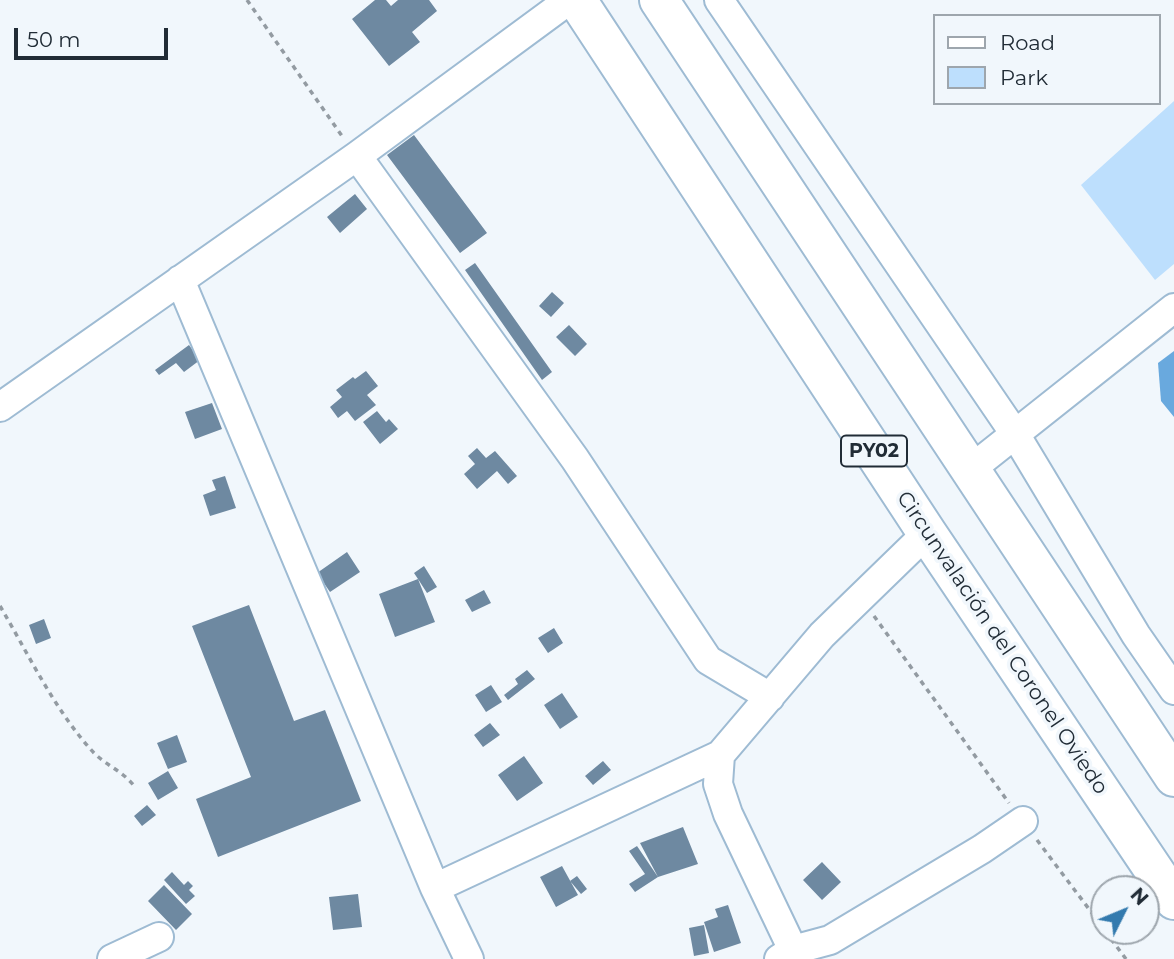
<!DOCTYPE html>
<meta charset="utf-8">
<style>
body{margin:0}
#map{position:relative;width:1174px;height:959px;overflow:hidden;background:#f1f7fc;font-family:Montserrat,sans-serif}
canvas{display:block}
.legend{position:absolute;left:933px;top:14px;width:228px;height:91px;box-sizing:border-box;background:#f1f7fc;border:2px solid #9ea6ad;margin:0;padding:9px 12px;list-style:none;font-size:21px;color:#212c36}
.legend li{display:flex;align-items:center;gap:14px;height:35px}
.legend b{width:35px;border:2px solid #9ea6ad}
.north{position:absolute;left:1090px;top:875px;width:70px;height:70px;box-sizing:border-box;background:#f1f7fc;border:2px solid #9ea6ad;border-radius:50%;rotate:47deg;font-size:19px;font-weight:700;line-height:28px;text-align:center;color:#212c36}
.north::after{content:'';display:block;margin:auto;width:24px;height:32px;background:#337aae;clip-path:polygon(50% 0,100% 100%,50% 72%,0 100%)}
.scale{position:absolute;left:14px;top:28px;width:154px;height:32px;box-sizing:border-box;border:4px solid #212c36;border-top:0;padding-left:9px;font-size:21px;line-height:24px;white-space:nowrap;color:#212c36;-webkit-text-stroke:5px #f1f7fc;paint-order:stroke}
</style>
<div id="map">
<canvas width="1174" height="959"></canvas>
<ul class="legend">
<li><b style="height:9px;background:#fff"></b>Road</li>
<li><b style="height:19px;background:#bddffd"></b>Park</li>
</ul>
<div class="north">N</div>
<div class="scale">50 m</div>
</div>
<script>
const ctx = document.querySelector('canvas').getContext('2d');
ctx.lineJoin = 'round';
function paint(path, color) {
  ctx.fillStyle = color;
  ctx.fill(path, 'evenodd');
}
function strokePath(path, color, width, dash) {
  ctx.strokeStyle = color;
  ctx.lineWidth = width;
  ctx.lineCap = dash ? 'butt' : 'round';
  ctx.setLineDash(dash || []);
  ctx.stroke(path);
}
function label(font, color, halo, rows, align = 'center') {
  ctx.font = font + ' Montserrat,sans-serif';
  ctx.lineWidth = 7;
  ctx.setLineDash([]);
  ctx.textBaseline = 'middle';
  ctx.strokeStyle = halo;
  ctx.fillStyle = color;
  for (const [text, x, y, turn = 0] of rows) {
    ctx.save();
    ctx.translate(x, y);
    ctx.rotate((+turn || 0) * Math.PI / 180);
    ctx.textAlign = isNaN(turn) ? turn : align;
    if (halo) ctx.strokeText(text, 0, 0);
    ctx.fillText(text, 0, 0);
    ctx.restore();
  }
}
const green = new Path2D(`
 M 1174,101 L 1174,264 L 1155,280 L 1081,185 Z`);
const water = new Path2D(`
 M 1174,351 L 1174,417 L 1161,401 L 1158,363 Z`);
const building = new Path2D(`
 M 375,0 L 386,0 L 391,6 L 398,0 L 429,0 L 437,11 L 412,32 L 420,42 L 389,66 L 352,19 Z
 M 414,135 L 487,233 L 460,253 L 387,155 Z
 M 355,194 L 367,209 L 340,233 L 327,217 Z
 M 475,263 L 552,372 L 542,380 L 465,270 Z
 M 552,292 L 564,303 L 551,317 L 539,306 Z
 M 569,325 L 587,344 L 575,356 L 556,337 Z
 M 189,345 L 200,360 L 184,372 L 176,363 L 159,375 L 155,370 Z
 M 366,371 L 378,386 L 367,395 L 376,405 L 355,421 L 347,411 L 338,418 L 330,407 L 342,397 L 336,390 L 353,377 L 355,379 Z
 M 212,403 L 222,429 L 195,439 L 185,412 Z
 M 377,411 L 386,422 L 389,419 L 398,429 L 380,444 L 363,422 Z
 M 477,448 L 486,458 L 495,451 L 517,476 L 508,484 L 497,471 L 477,489 L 464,474 L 475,464 L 468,456 Z
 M 225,476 L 236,508 L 210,516 L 203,495 L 216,490 L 212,480 Z
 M 347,552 L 360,572 L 330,592 L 317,573 Z
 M 424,566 L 437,587 L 427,593 L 418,579 L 435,622 L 395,637 L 379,594 L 418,579 L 414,573 Z
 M 484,590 L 491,603 L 472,612 L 465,600 Z
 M 249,605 L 294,721 L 325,710 L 361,801 L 218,857 L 196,799 L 251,777 L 192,626 Z
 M 44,619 L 51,638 L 36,644 L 29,625 Z
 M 554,628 L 563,643 L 548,653 L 538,638 Z
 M 527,670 L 535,679 L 508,700 L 504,695 L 518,684 L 515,679 Z
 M 491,685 L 502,702 L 486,712 L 475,695 Z
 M 562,693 L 578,717 L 560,729 L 544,705 Z
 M 490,723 L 500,735 L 483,747 L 474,735 Z
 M 177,735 L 187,762 L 168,769 L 157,743 Z
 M 524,756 L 543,783 L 517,801 L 498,775 Z
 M 603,761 L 611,770 L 593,785 L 585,776 Z
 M 168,771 L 178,788 L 158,800 L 148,783 Z
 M 147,805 L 156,815 L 142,826 L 134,816 Z
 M 683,827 L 698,864 L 658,877 L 635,892 L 629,884 L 645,874 L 629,851 L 637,846 L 658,877 L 640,843 Z
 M 822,862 L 841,882 L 822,900 L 803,880 Z
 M 562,866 L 578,895 L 556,907 L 540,877 Z
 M 172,872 L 184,885 L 188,881 L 193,886 L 189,890 L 195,896 L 186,904 L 164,880 Z
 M 577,876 L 587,889 L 581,894 L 570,881 Z
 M 164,885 L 192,914 L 176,930 L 148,901 Z
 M 358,894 L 362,927 L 333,930 L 329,897 Z
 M 728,905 L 741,943 L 714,952 L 704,922 L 718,917 L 715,909 Z
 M 704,925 L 709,953 L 694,956 L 689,928 Z`);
const path = new Path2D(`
 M 247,0 L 342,136
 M 0,606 C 29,655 55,711 94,753 C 107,766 124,772 135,787
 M 874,616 L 1009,803
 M 1037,840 L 1104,929
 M 1105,931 L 1126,959`);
const minor = new Path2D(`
 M 719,0 L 1015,434 L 1136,635 L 1174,690
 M 357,156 L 575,459 L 708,660 L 770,697
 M 180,280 L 435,888 L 469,959
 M 0,407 L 357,156 L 569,0
 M 971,469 L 1174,308
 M 720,755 L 718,784 L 728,814 L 793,950
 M 435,888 L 720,755 L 822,635 L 927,533
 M 112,959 L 159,937
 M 779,959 L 793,950 L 830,940 L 982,849 L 1023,821`);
const highway = new Path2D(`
 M 577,0 L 927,533 L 1174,900
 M 659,0 L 1174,777`);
const shields = [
 [874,451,66]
];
const shieldNames = [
 ["PY02",874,451]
];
const streetNames = [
 ["Circunvalación del Coronel Oviedo",1002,643,56]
];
paint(green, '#bddffd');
paint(water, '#69a9de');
paint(building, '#6e89a1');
strokePath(minor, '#9ebbd3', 32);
strokePath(highway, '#9ebbd3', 42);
strokePath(path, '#939ba2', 3.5, [5, 5]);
strokePath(minor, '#fff', 28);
strokePath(highway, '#fff', 38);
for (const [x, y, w] of shields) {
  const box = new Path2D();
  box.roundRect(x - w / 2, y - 15.5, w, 31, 5);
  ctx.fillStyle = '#f1f7fc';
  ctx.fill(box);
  strokePath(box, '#212c36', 2);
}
label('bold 19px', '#212c36', null, shieldNames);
label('21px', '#212c36', '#f1f7fc', streetNames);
</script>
